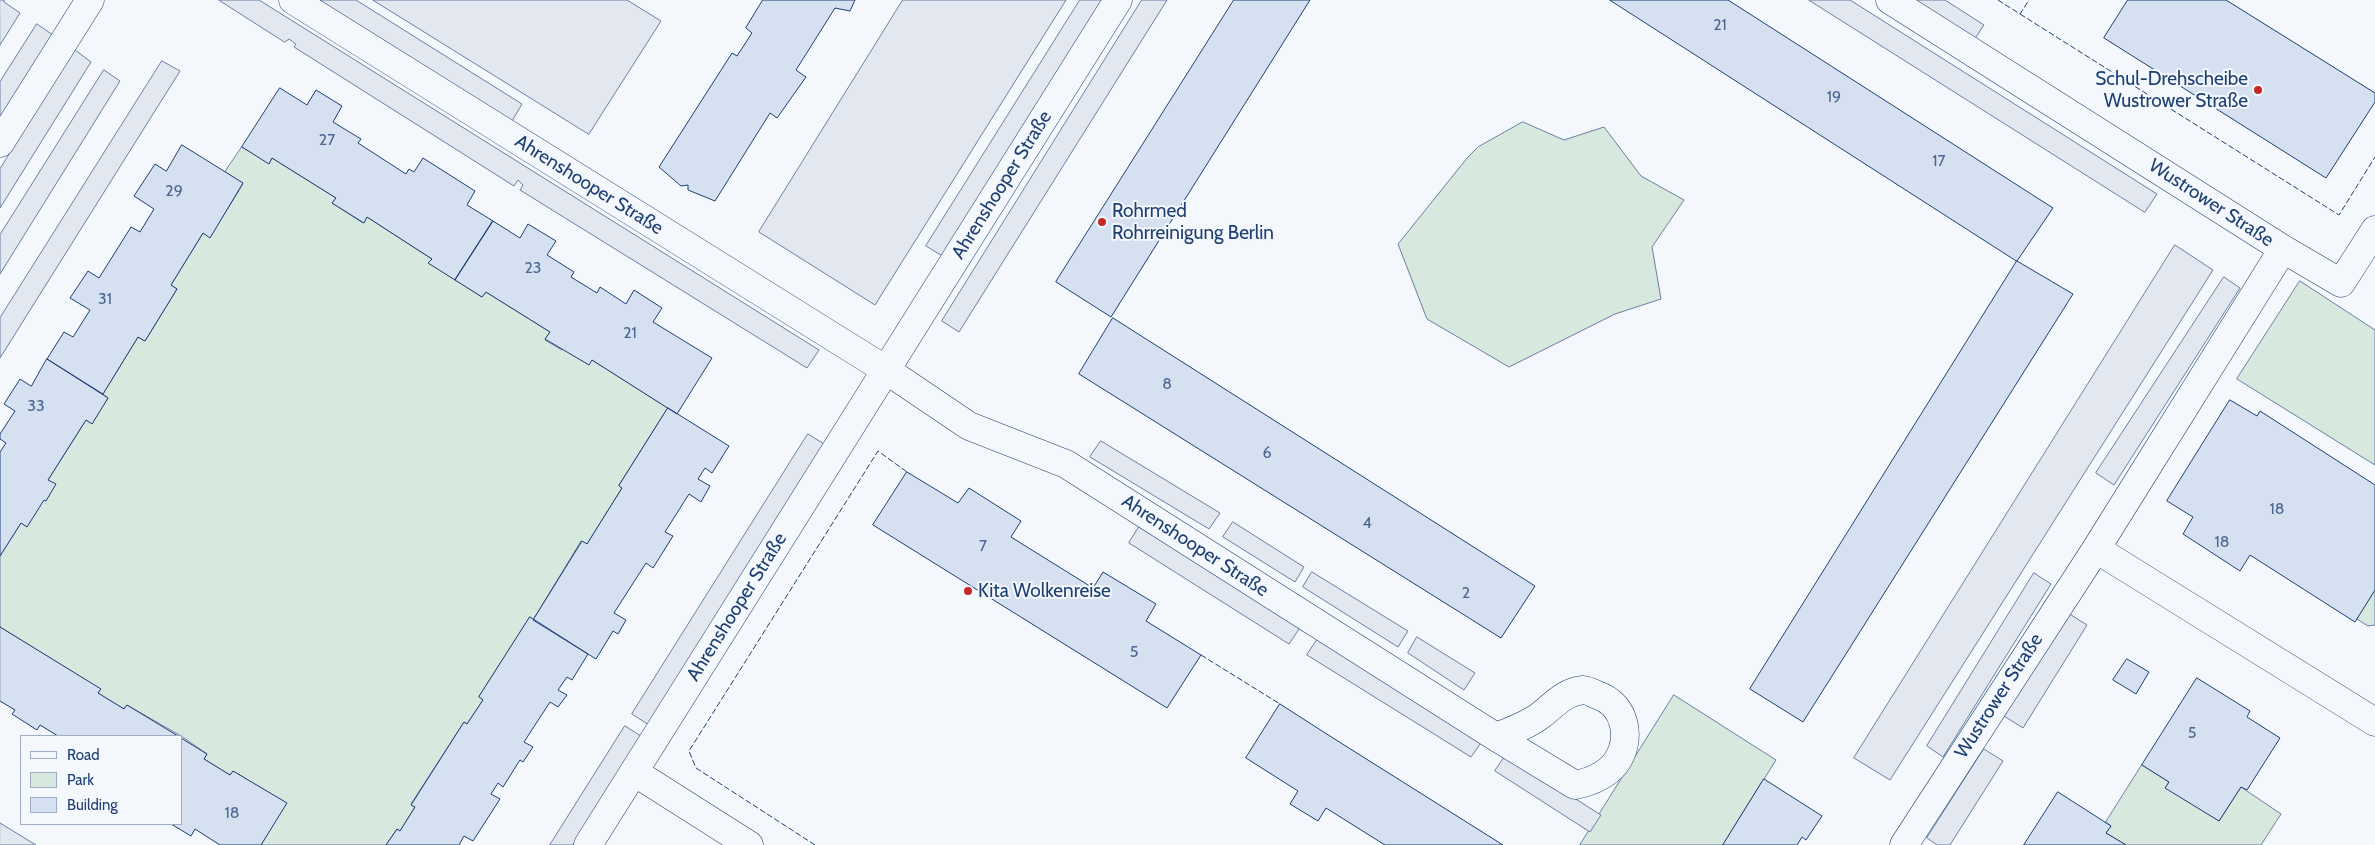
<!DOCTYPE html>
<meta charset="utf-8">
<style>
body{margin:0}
#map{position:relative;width:2375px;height:845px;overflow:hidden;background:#f4f7fb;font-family:Cabin,sans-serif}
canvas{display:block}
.legend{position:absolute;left:20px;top:735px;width:162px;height:90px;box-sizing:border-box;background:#f4f7fb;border:1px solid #9eadc5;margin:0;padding:6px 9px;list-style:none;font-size:15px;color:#1d3f73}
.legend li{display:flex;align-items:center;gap:10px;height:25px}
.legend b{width:25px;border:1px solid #9eadc5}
</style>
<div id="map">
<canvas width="2375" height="845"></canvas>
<ul class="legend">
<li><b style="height:6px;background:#f4f7fb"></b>Road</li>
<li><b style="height:14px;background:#d7e8df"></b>Park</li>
<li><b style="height:14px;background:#d5e0f0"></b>Building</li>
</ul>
</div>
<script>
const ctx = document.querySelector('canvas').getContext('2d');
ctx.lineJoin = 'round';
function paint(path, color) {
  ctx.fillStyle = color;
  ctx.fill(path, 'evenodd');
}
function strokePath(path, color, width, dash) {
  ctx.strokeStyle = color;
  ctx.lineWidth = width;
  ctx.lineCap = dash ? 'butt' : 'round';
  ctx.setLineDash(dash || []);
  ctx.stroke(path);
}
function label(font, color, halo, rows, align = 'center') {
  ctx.font = font + ' Cabin,sans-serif';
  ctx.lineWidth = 4;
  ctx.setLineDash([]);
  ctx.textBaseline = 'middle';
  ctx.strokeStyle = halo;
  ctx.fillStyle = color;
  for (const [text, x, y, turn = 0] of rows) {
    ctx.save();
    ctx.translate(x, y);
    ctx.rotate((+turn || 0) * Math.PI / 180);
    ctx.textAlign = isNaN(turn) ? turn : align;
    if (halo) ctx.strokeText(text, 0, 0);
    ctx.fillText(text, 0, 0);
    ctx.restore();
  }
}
const green = new Path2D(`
 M 1523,122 L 1564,140 L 1604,127 L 1641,176 L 1684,200 L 1652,247 L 1661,299 L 1615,314 L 1509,367 L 1427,319 L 1398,244 L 1468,157 L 1478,147 Z
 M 242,147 L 269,163 L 272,158 L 336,198 L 332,203 L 363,223 L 367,217 L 432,259 L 429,263 L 482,297 L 486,292 L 550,332 L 545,340 L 562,350 L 563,348 L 592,360 L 668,408 L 619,485 L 622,488 L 587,544 L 581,541 L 533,620 L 530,618 L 479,697 L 483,700 L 467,724 L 464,722 L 411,804 L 415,807 L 400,831 L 397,829 L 386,845 L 261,845 L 286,803 L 233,771 L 230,775 L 204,759 L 207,754 L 181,736 L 127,705 L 124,709 L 98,693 L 100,689 L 0,627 L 0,556 L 86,420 L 92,423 L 108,398 L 103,394 L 138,337 L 145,341 L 177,289 L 171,285 L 203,233 L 210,237 L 243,184 L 225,172 Z
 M 2300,281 L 2375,330 L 2375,465 L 2237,379 Z
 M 2375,590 L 2375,625 L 2368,626 L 2357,619 Z
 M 1674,695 L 1776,760 L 1723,845 L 1580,845 Z
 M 2142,765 L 2169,782 L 2166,787 L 2219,821 L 2241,787 L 2281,814 L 2261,845 L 2126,845 L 2106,833 L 2111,826 L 2106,822 Z`);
const parking = new Path2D(`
 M 0,0 L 4,0 L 4,2 L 20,13 L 0,45 Z
 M 219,0 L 259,0 L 819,350 L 807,368 L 520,190 L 523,185 L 518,180 L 514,186 L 294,47 L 296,44 L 289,39 L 285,42 Z
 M 319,0 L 356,0 L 522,104 L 512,121 Z
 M 373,0 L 627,0 L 661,21 L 589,134 Z
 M 903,0 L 1066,0 L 875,305 L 759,232 Z
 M 1080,0 L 1105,0 L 944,257 L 926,246 Z
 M 1142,0 L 1167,0 L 959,332 L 942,321 Z
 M 1809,0 L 1850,0 L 2157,194 L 2145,212 Z
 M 1904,0 L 1945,0 L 1984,25 L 1972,43 Z
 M 37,24 L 53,35 L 0,121 L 0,82 Z
 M 75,50 L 91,62 L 0,208 L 0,169 Z
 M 162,61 L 180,71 L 0,358 L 0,318 Z
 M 104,70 L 120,81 L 0,274 L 0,235 Z
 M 2175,245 L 2213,270 L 1890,780 L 1854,758 Z
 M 2224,277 L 2240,288 L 2114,485 L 2096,473 Z
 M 808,434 L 824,444 L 649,725 L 632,714 Z
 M 1101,441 L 1220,513 L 1209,529 L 1090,457 Z
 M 1233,522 L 1304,567 L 1295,582 L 1223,537 Z
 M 1139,527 L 1301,626 L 1289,644 L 1129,543 Z
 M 1312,572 L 1408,631 L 1398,647 L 1303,587 Z
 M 2034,573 L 2051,584 L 1943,757 L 1927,746 Z
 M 2068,613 L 2087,625 L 2023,728 L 2004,716 Z
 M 1319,637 L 1483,740 L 1471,757 L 1307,655 Z
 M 1417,637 L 1475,673 L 1464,690 L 1408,653 Z
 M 625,726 L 641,736 L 573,845 L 550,845 Z
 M 1984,749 L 2003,761 L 1950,845 L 1937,845 L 1927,838 Z
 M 1506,755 L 1601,815 L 1590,832 L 1495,771 Z
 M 0,823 L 36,845 L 0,845 Z`);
const building = new Path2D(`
 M 763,0 L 855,0 L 850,11 L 835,8 L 796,70 L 806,77 L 777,118 L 770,113 L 715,201 L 688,190 L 688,185 L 681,186 L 659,167 L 732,53 L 737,56 L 752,33 L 746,28 Z
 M 1234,0 L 1310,0 L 1111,317 L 1056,282 Z
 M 1610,0 L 1728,0 L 2053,208 L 2017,261 Z
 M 2128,0 L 2226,0 L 2375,93 L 2375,102 L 2326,178 L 2104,38 Z
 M 280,88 L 307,105 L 316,90 L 342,106 L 333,122 L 361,139 L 358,143 L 406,174 L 409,169 L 414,172 L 423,158 L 475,191 L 467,205 L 493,221 L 455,280 L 428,263 L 432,259 L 367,217 L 364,223 L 332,203 L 336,198 L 272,158 L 269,164 L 242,147 Z
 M 182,145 L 243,183 L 210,238 L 203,233 L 171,285 L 177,289 L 145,341 L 138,337 L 103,394 L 47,359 L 64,332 L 73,337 L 90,310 L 70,298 L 88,271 L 99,278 L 131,227 L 140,232 L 154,209 L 134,196 L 155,164 L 166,171 Z
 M 493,221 L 520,238 L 528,224 L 556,241 L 547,255 L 574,272 L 571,277 L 597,293 L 600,287 L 626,304 L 634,290 L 662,308 L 653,322 L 712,358 L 677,414 L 592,360 L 589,365 L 545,339 L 550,332 L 486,292 L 482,297 L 455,280 Z
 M 2017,261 L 2073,294 L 1803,722 L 1750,689 Z
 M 1113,318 L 1535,586 L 1501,638 L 1079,374 Z
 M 47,359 L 108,398 L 92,424 L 86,420 L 48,480 L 56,484 L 46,501 L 44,500 L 27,527 L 21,523 L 0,556 L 0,452 L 6,443 L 0,439 L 0,434 L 15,411 L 4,404 L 20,379 L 31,386 Z
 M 2230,400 L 2257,416 L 2260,411 L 2375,485 L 2375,590 L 2355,622 L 2250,555 L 2240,571 L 2183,534 L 2193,517 L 2167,501 Z
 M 668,408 L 729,446 L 712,473 L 705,468 L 698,479 L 710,486 L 701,502 L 689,494 L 665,532 L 673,536 L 653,568 L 646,563 L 614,613 L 626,620 L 618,634 L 613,631 L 596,659 L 533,620 L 582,541 L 587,544 L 622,488 L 619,486 Z
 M 907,472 L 958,503 L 969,488 L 1021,521 L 1011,537 L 1093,588 L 1103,572 L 1156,604 L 1146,621 L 1201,655 L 1167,708 L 873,525 Z
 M 530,617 L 588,654 L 572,680 L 567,677 L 558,690 L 567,695 L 558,707 L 550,702 L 524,742 L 533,747 L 523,762 L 520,760 L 503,787 L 498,783 L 491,794 L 500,799 L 473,841 L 464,836 L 459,845 L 386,845 L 397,829 L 400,831 L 415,807 L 411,805 L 464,722 L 467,724 L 483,700 L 479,697 Z
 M 0,627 L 101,689 L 98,693 L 124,709 L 127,705 L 178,736 L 58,736 L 40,725 L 37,730 L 12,714 L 15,710 L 0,701 Z
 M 2127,659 L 2149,672 L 2136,694 L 2113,680 Z
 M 2197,678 L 2250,711 L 2247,717 L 2280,738 L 2247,790 L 2241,787 L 2219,821 L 2165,788 L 2169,782 L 2142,765 Z
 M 1280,704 L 1333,738 L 1503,845 L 1385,845 L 1326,808 L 1318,821 L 1290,804 L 1298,791 L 1246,758 Z
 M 181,738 L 207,754 L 204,759 L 230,775 L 233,771 L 287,803 L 261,845 L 220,845 L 195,829 L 191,836 L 171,824 L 181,824 Z
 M 1764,779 L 1822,816 L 1806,840 L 1802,837 L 1797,845 L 1723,845 Z
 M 2058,792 L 2111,826 L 2106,833 L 2126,845 L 2024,845 Z`);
const minor = new Path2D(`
 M 293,0 L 886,370 L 969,426 L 1066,464 L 1496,737 L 1575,785 C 1590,782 1605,776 1615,764 C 1633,740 1626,704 1597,695 C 1593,693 1587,690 1583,690 C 1564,692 1554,705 1541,715 C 1528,725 1511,731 1496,737
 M 1890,0 L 2283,249 L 2341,283 L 2375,230
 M 0,143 L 90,0
 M 2096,549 L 2375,722
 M 634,772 L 749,845
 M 588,845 L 1118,0
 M 1904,845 L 2096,549 L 2283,249`);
const fence = new Path2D(`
 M 1998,0 L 2020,14 L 2029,0
 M 2020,14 L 2339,215 L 2375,157
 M 1201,655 L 1280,704
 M 815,845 L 696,768 L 689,751 L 878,451 L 907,472`);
const markers = [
 [2258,90,5,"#c62828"],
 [1102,222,5,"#c62828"],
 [968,591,5,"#c62828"]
];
const numberNames = [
 ["21",1720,25],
 ["19",1834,97],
 ["27",327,140],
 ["17",1939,161],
 ["29",174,191],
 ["23",533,268],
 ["31",105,299],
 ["21",630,333],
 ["8",1167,384],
 ["33",36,406],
 ["6",1267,453],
 ["18",2277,509],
 ["4",1367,523],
 ["18",2222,542],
 ["7",983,546],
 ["2",1466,593],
 ["5",1134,652],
 ["5",2192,733],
 ["18",232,813]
];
const poiNames = [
 ["Schul-Drehscheibe",2248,79,"right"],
 ["Wustrower Straße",2248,101,"right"],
 ["Rohrmed",1112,211],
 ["Rohrreinigung Berlin",1112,233],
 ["Kita Wolkenreise",978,591]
];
const streetNames = [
 ["Ahrenshooper Straße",589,185,32],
 ["Ahrenshooper Straße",1002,185,-58],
 ["Wustrower Straße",2211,203,33],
 ["Ahrenshooper Straße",1195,546,33],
 ["Ahrenshooper Straße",737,607,-58],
 ["Wustrower Straße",1999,696,-57]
];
paint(green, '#d7e8df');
strokePath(green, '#687fa3', 1);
paint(parking, '#e3e8f0');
strokePath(parking, '#687fa3', 1);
paint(building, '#d5e0f0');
strokePath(building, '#1d3f73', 1);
strokePath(minor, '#1d3f73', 29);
strokePath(minor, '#f4f7fb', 28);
strokePath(fence, '#1d3f73', 1, [6, 2.5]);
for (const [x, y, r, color] of markers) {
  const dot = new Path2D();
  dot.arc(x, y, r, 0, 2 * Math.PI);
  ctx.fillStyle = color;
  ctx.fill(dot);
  strokePath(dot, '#f4f7fb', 2);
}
label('16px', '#4b6792', null, numberNames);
label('19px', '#1d3f73', '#f4f7fb', poiNames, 'left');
label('19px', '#1d3f73', '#f4f7fb', streetNames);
</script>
